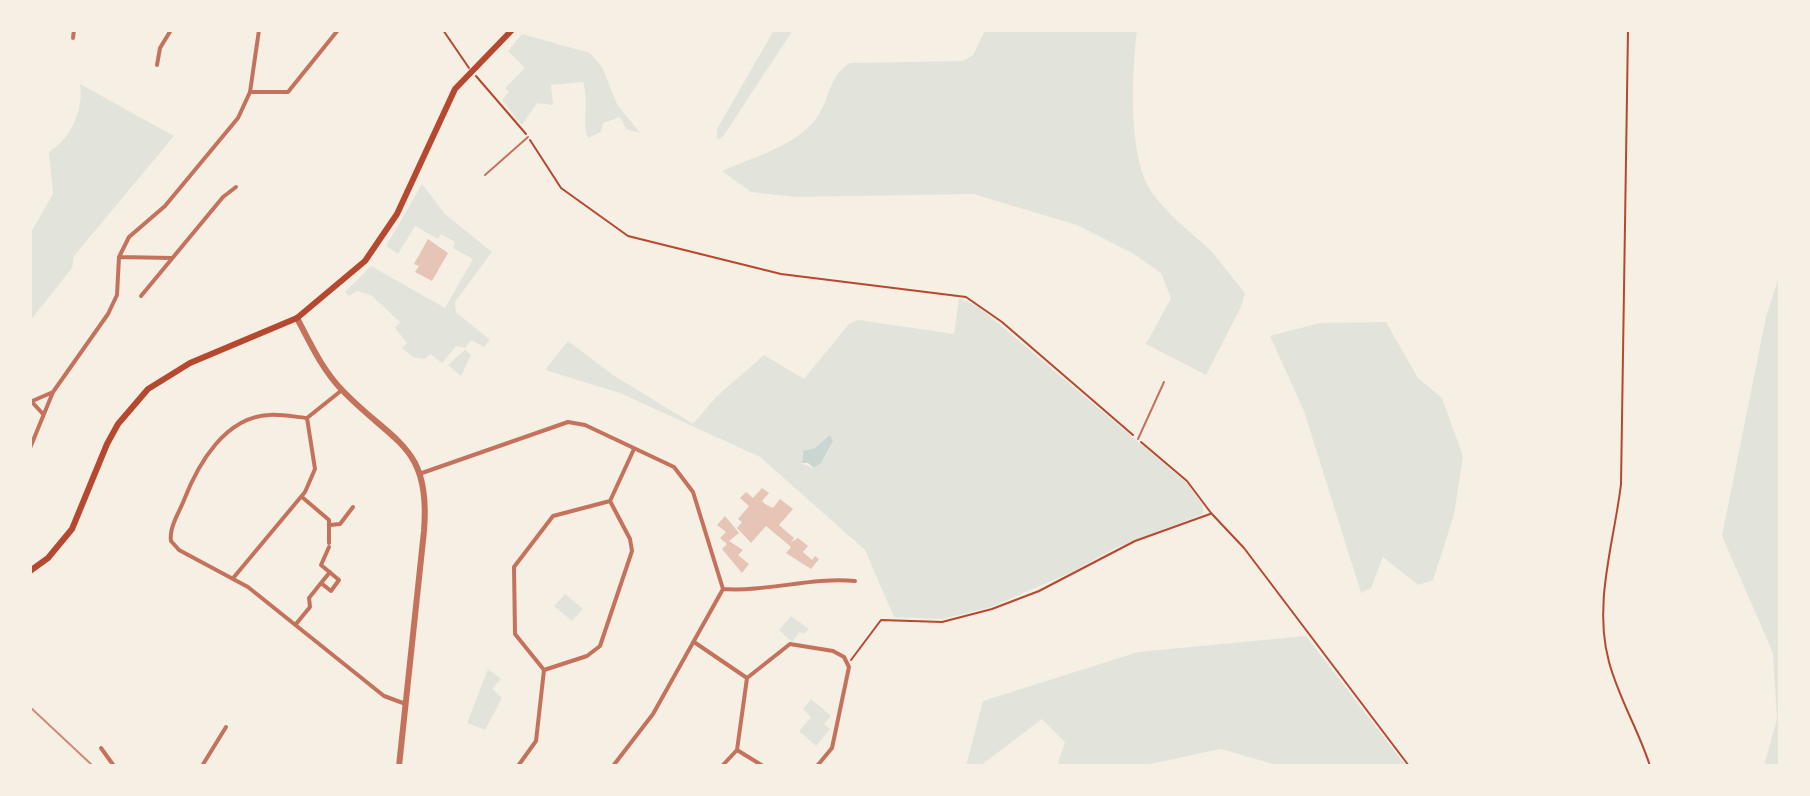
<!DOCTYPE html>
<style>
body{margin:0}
#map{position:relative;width:1810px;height:796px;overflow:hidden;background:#f6efe4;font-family:Poppins,sans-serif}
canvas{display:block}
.frame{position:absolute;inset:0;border:32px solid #f6efe4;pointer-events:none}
</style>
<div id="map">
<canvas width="1810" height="796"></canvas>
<div class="frame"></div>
</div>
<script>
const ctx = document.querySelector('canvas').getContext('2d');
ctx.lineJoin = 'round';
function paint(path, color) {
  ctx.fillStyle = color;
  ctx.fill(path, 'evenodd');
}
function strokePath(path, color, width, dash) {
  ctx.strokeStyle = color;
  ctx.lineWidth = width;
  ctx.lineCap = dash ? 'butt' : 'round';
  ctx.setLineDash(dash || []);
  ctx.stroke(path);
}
const green = new Path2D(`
 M 774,30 L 793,30 L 722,138 L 717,139 L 717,129 Z
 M 985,30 L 1137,30 C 1132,72 1127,159 1153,194 C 1169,216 1190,231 1210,250 C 1222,263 1233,279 1245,293 L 1241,307 L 1206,375 L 1146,344 L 1171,298 L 1161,273 L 1134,254 L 1077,225 L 973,194 L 795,197 L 751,192 L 722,171 C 753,157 793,147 815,120 C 830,102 828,75 850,63 L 963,61 L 973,55 Z
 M 522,34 L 590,53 L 602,67 L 617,104 L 640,133 L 626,129 L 620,117 L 603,123 L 601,132 L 588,138 C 582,124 589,100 583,82 L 551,85 L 553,105 L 537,103 L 522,125 L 502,100 L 509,92 L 505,88 L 525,68 L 508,51 Z
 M 80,84 L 174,136 L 74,256 L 72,268 L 30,321 L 30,234 L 53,194 L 49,152 C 71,139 84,109 80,84 Z
 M 422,184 L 445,214 L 492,252 L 455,302 L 456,312 L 490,340 L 484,347 L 471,340 L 465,348 L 456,346 L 442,363 L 430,354 L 425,359 L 413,357 L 402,348 L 407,343 L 395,328 L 400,322 L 371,295 L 357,291 L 349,296 L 345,292 L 371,266 L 445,308 L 473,259 L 453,248 L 455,242 L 441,234 L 438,239 L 415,226 L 398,254 L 386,246 Z
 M 1780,273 L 1780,766 L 1764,766 L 1777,719 L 1773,653 L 1722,536 L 1766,317 Z
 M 959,298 L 980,308 L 1188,484 L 1203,506 L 1203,514 L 1113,549 L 1072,572 L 991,607 L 942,619 L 894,617 L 865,550 L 760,457 L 620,393 L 545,370 L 568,341 L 613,375 L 693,424 L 716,397 L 764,355 L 804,379 L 849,324 L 858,320 L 954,334 ZM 833,441 L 822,462 L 814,468 L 802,464 L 802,453 Z
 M 1386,322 L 1418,378 L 1442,398 L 1463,456 L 1454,515 L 1433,580 L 1418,585 L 1383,557 L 1371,588 L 1361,593 L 1304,411 L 1270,336 L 1320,323 Z
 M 465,350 L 471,355 L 461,376 L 448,365 Z
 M 565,594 L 583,609 L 572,621 L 554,606 Z
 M 791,616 L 809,629 L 804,634 L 800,632 L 792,642 L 779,630 Z
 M 1306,636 L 1406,766 L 1280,766 L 1221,749 L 1140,766 L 1057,766 L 1065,742 L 1042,719 L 980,766 L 966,766 L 983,701 L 1138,652 Z
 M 488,669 L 501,679 L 492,689 L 502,698 L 485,730 L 467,723 Z
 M 811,699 L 831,716 L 824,724 L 830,729 L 816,746 L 799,731 L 811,717 L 803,709 Z`);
const water = new Path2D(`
 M 830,435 L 833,441 L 821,463 L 814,468 L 808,463 L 802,463 L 803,451 L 815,448 Z`);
const building = new Path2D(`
 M 428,239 L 448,253 L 432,281 L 415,272 L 419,266 L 414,264 Z
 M 762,488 L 769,493 L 762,501 L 765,504 L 773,508 L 780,499 L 793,509 L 779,525 L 794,538 L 791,542 L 798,538 L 808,546 L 803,552 L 812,560 L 815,556 L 819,559 L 811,569 L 786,553 L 791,547 L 766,526 L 751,543 L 737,528 L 742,522 L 738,519 L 749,506 L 740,498 L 746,492 L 753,498 Z
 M 725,516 L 739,533 L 729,541 L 743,550 L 738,555 L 749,564 L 742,573 L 722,549 L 727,544 L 720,538 L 726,532 L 717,525 Z`);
const path = new Path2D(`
 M 443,30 L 469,68
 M 1628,30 L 1621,484 C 1614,543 1593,603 1609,662 C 1619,699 1639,731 1650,766
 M 476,76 L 526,134
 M 530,140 L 561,188 L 628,236 L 781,274 L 966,297 L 1002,322 L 1133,435
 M 1141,442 L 1187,481 L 1211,513 L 1244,548 L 1409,766
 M 851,660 L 881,620 L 942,622 L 992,609 L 1039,591 L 1135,541 L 1210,514`);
const service = new Path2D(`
 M 485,175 L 528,137
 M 1138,439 L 1164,382`);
const minor = new Path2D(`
 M 73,38 L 74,30
 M 157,65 L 160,48 L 171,30
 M 250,92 L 288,92 L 338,30
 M 119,257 L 172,258
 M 141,296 L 223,197 L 236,187
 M 342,390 L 307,418 C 295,417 282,414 269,415 C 225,417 198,464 184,500 C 179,513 169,527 171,541 L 179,550 L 248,587 L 384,696 L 403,703
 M 30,402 L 53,392 L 108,314 L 117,295 L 119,257 L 129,237 L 165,206 L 238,118 L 250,92 L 259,30
 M 32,402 L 43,414
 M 30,448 L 53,392
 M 422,473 L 568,422 L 585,425 L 674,467 L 693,492 L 723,589 L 653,714 L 613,766
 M 302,497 L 329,520 L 329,543
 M 610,501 L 634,449
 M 330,525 L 340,524 L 353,507
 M 329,547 L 321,565 L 339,580 L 331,591 L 321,583 L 330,572
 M 234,577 L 305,492 L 315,469 L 307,418
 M 723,589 C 767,592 811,577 855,581
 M 296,624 L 310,607 L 309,598 L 321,583
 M 694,642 L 747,678
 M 544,670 L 587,656 L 600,646 L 632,551 L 630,539 L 610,501
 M 747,678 L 790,644 L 833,651 L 844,657 L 849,667 L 832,748 L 817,766
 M 101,748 L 114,766
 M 737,750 L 763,766
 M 202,766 L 226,727
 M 518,766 L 536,741 L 544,670 L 515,634 L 514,567 L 553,516 L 610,501
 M 722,766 L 737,750 L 747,678`);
const tertiary = new Path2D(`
 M 297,318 C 310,343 323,371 343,391 C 394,444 431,445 424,531 L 399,766`);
const secondary = new Path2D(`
 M 30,571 L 48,558 L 72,529 L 107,444 L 118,424 L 148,389 L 190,363 L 297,318 L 365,261 L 397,214 L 455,89 L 512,30`);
const rail = new Path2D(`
 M 30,707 L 93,766`);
paint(green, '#e2e4dc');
paint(water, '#c9d6d2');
paint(building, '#e6c5b7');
strokePath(path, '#b5482f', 2);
strokePath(service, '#c5725c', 2);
strokePath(minor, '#c5725c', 4);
strokePath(tertiary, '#c5725c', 6);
strokePath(secondary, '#b5482f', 6);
strokePath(rail, '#cf8b77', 2);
</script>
